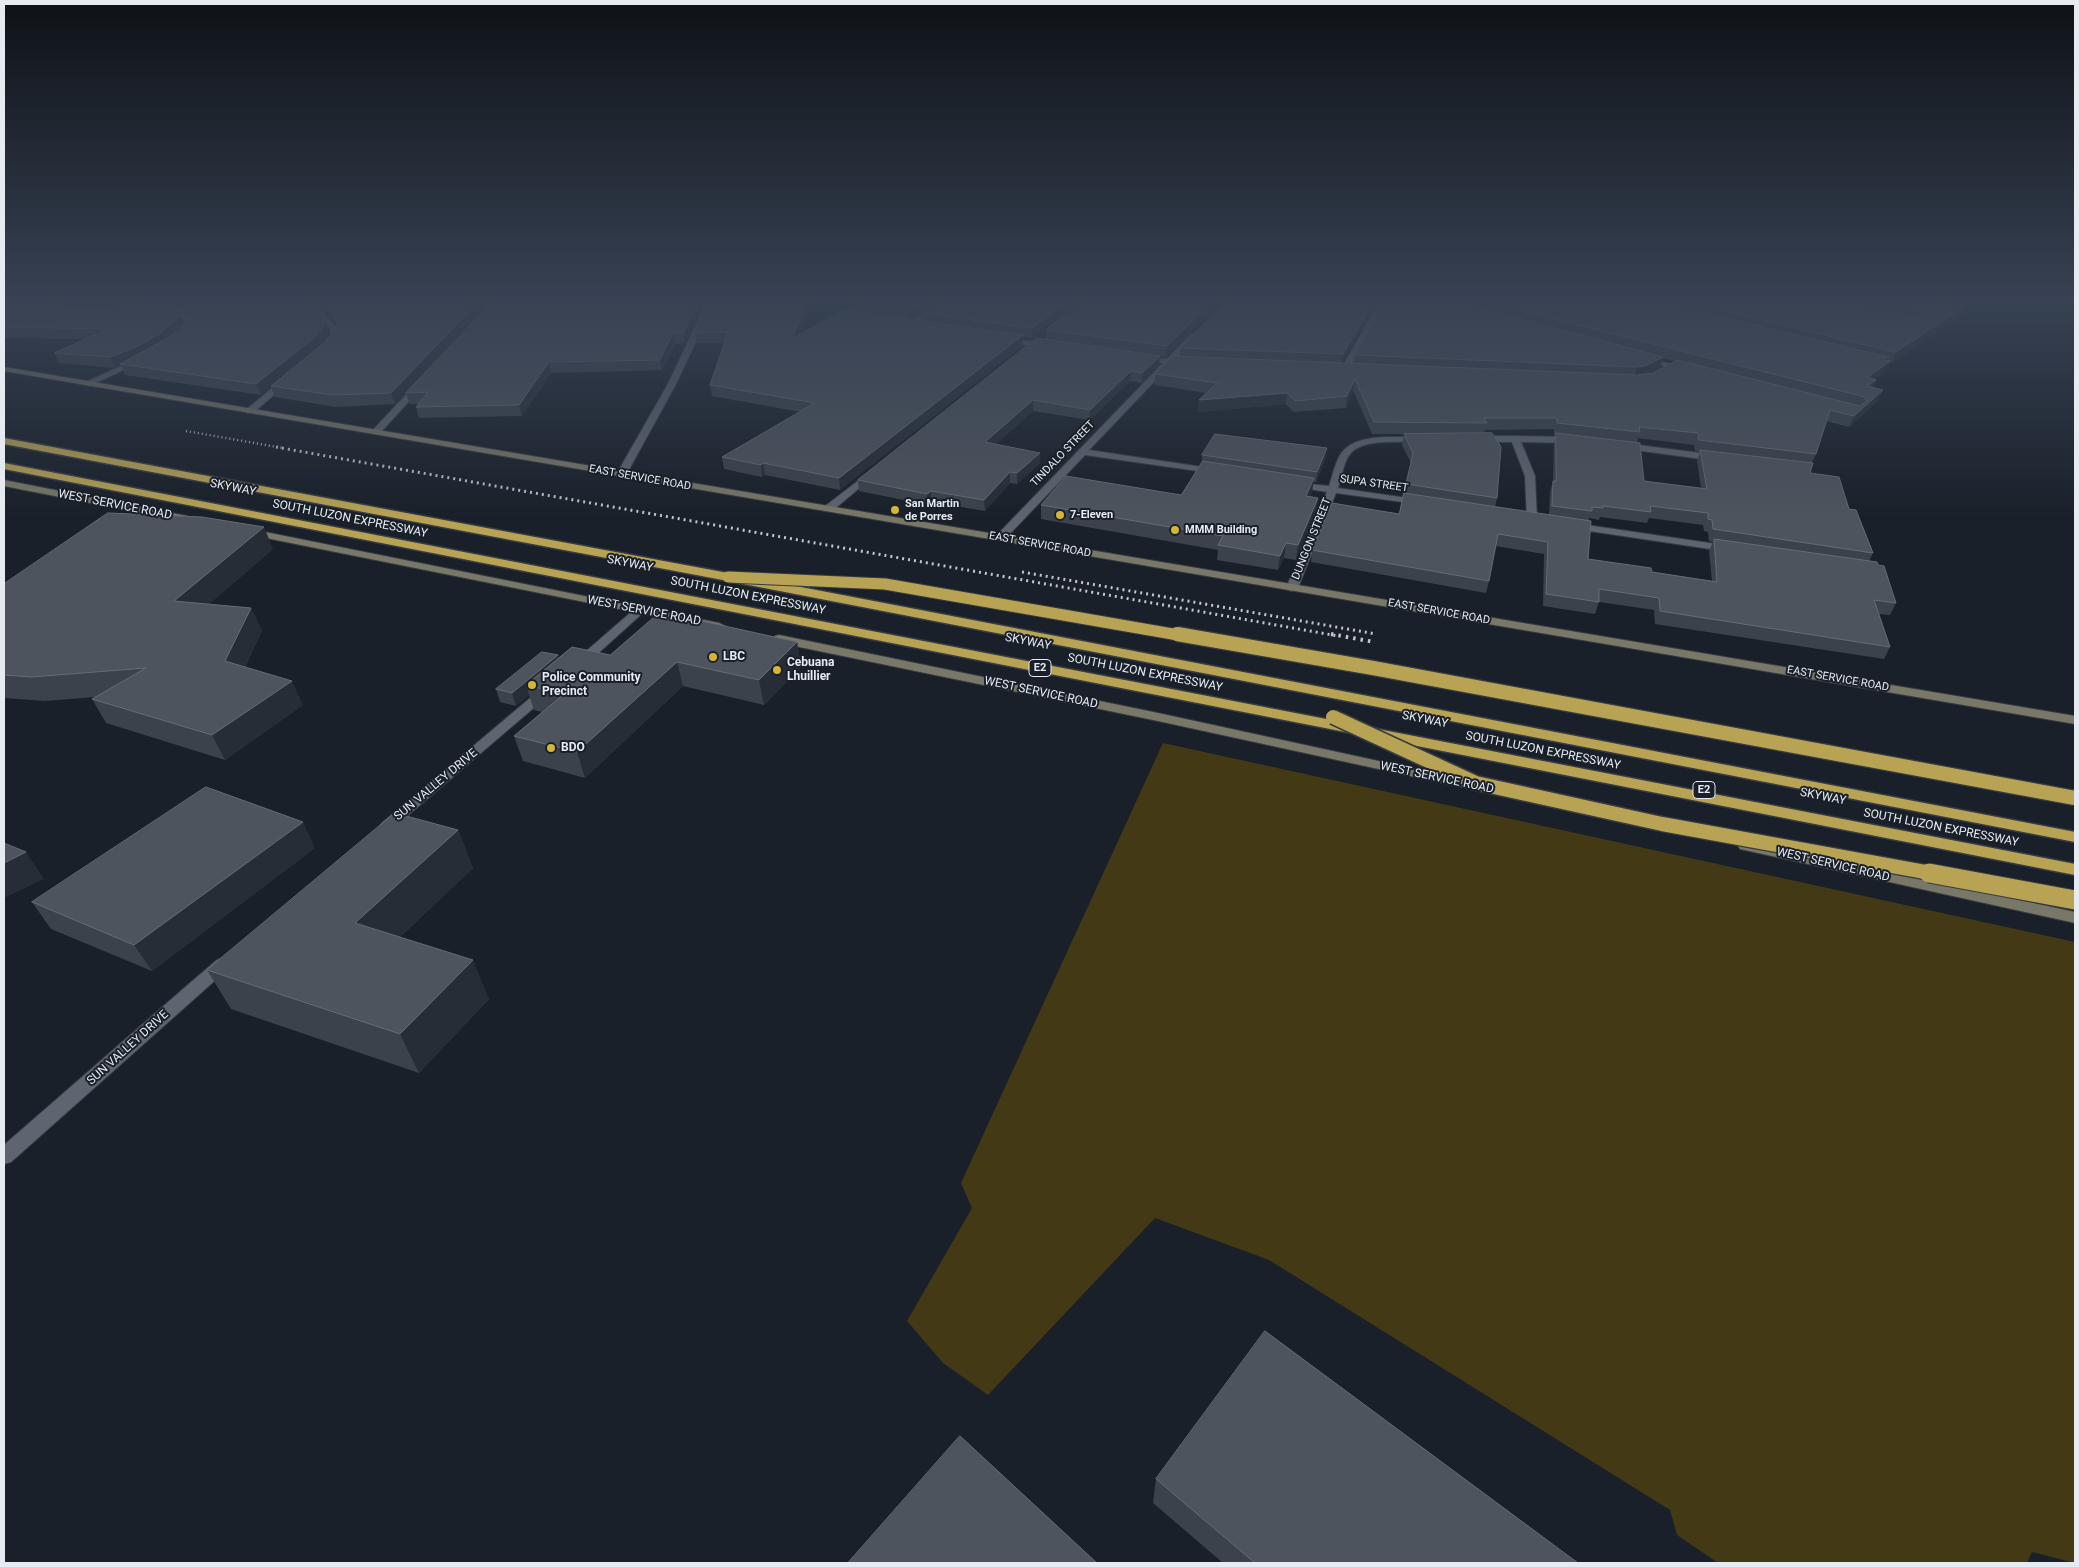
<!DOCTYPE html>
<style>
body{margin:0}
#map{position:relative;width:2079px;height:1567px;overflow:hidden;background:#192029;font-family:Roboto,sans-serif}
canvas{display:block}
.frame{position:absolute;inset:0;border:5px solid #e6ebf1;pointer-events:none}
</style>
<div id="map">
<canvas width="2079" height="1567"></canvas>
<div class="frame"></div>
</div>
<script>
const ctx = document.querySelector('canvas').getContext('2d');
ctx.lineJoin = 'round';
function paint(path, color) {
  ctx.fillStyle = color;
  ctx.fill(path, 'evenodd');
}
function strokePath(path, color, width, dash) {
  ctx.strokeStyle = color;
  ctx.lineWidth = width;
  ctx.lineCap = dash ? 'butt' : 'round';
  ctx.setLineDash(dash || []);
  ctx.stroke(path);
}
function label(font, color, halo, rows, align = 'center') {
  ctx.font = font + ' Roboto,sans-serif';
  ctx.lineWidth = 4;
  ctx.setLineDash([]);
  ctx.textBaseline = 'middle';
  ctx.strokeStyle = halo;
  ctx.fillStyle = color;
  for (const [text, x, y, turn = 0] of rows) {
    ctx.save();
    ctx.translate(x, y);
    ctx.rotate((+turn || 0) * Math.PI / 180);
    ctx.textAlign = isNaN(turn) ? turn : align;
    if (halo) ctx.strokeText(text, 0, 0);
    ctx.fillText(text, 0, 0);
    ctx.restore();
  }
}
const green = new Path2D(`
 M 1163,743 L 2075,942 L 2075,1563 L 2032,1552 L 2027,1563 L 1718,1563 L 1677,1535 L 1670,1510 L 1269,1260 L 1155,1218 L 988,1395 L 943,1363 L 907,1321 L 972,1208 L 961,1183 Z`);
const minor = new Path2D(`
 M 52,301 L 60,301 L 69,309 L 79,314 L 75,316 L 63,313 Z
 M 169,301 L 177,301 L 195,326 L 187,338 L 180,336 L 187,326 Z
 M 305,301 L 313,301 L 338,329 L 339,335 L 331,346 L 324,344 L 331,335 L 330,329 Z
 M 707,301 L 715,301 L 676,384 L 626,475 L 624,477 L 618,477 L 616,475 L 668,384 Z
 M 943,301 L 952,301 L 914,327 L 908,327 L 908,323 Z
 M 1380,301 L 1388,301 L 1348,371 L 1341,373 L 1340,371 Z
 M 1191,334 L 1198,336 L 1176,360 L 1188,361 L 1188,365 L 1171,364 L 1089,450 L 1216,469 L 1219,470 L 1219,474 L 1085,455 L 1004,540 L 996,540 L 995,538 L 996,536 L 1163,363 L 1139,361 L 1139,357 L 1167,359 Z
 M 1002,338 L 1048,344 L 1052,346 L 1048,348 L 1005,342 L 1001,340 Z
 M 1640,357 L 1685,367 L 1689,369 L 1685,371 L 1643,361 L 1639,359 Z
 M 136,359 L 143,361 L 89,386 L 82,384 Z
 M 283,379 L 290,381 L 253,413 L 247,413 L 247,409 Z
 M 416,384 L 423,386 L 379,434 L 373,434 L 373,430 Z
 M 1515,436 L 1572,437 L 1577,440 L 1572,443 L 1521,442 L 1535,476 L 1537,520 L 1532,523 L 1527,520 L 1525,476 L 1512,442 L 1478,442 L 1473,439 L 1478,436 Z
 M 1395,437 L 1422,437 L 1427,440 L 1422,443 C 1403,442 1363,438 1350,454 C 1343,463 1342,477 1338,488 L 1421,500 L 1425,501 L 1425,505 L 1336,493 L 1298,588 L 1292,591 L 1288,590 L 1286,588 L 1327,492 L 1291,486 L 1291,482 L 1329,486 C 1332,477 1334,468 1338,459 C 1347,438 1374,437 1395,437 Z
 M 1623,443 L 1716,455 L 1721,458 L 1716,461 L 1620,448 L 1618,446 Z
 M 872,470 L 877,473 L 875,475 L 832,511 L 824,511 L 824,507 Z
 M 1573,523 L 1730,546 L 1735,549 L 1730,552 L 1569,528 L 1568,526 Z
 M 641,606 L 647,609 L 645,611 L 584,666 L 576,666 L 574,663 L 576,660 L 637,607 Z
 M 546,687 L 550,688 L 552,691 L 550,694 L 392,829 L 382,829 L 380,826 L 382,823 L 542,688 Z
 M 223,958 L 229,960 L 231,964 L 229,968 L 11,1162 L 4,1164 L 4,1145 L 190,983 L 217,960 Z`);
const secondary = new Path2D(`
 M 4,367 L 2075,716 L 2075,724 L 4,371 Z
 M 4,480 L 187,516 L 192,519 L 187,522 L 4,486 Z
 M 250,529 L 719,623 L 725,626 L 719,629 L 246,534 L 245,532 Z
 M 779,635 L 1158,713 L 1475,782 L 1480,783 L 1482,786 L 1480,789 L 1475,790 L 1158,721 L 775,642 L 773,639 L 775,636 Z
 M 1745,841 L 2075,912 L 2075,923 L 1740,849 L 1738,846 L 1740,843 Z`);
const motorway = new Path2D(`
 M 4,438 L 728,573 L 2075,832 L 2075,842 L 728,581 L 4,444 Z
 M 4,463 L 2075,864 L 2075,875 L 4,469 Z`);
const railFar2 = new Path2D(`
 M 186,431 L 283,448`);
const railFar1 = new Path2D(`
 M 276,447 L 1338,636
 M 1022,572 L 1376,634`);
const rail = new Path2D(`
 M 1331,634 L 1374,642`);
const motorwayBridgeFar2 = new Path2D(`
 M 728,577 L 885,584 L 1184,636`);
const motorwayBridgeFar1 = new Path2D(`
 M 1177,634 L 1373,668 L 2075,798
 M 1333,717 L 1476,783 L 1662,824 L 1936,874`);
const motorwayBridge = new Path2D(`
 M 1929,873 L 2075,900`);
const wall = new Path2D(`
 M 4,301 L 57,304 L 68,309 L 73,309 L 62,301 L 169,301 L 184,324 L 190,319 L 178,301 L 308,301 L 328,330 L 329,334 L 320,347 L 324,343 L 337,326 L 337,324 L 315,301 L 373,301 L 376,304 L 379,301 L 492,301 L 395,404 L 336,407 L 275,397 L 271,387 L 261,395 L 125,375 L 121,365 L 115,368 L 59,363 L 54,353 L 86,339 L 4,338 Z
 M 705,301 L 685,343 L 675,344 L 662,370 L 551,373 L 522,416 L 419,418 L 416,407 L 419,404 L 410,404 L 406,393 Z
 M 711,301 L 812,301 L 799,335 L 849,311 L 866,301 L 1080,301 L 1032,338 L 1023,337 L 1023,345 L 840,490 L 765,475 L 762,477 L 724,469 L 722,457 L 801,412 L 712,396 L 710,385 L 724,343 L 697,343 L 695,333 ZM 928,308 L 923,313 L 923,321 L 911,319 Z
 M 1082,301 L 1222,301 L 1166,357 L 1160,356 L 1159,365 L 1142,383 L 1130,381 L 1090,420 L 1033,411 L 996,444 L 1040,463 L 1017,484 L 1010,483 L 985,511 L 931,502 L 928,505 L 859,491 L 858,480 L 1046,340 L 1046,330 Z
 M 1378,301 L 1342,363 L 1353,364 L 1355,355 L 1386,301 L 1941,301 L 1960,316 L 1892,363 L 1890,362 L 1885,372 L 1875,379 L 1876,380 L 1873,387 L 1878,401 L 1849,427 L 1826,421 L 1816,454 L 1812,463 L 1810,473 L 1849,509 L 1873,553 L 1869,561 L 1896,603 L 1890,615 L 1879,614 L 1890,647 L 1884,659 L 1655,624 L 1654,610 L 1599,602 L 1595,614 L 1543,606 L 1544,554 L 1495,546 L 1489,581 L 1486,593 L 1311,562 L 1312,550 L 1399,514 L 1411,463 L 1402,445 L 1404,434 L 1419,434 L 1372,434 L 1353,390 L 1346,408 L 1293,412 L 1286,404 L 1198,412 L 1199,400 L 1207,393 L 1155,385 L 1155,374 L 1180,357 L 1181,348 ZM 1663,358 L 1675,361 L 1653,373 L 1649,373 L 1660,368 ZM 1554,429 L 1554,434 L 1556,434 L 1554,444 L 1553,481 L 1550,492 L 1549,515 L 1495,507 L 1497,498 L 1484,433 L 1485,430 ZM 1638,438 L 1694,445 L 1695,451 L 1700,452 L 1697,461 L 1701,488 L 1644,481 L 1637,442 ZM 1600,517 L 1647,523 L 1649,518 L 1703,525 L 1704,531 L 1708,532 L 1709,541 L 1713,542 L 1709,551 L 1712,581 L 1652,572 L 1588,559 L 1589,521 L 1589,518 L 1599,520 Z
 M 1202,455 L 1326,457 L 1316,482 L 1313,482 L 1312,492 L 1310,497 L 1318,498 L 1316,512 L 1296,560 L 1284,558 L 1278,570 L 1217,560 L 1218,550 L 1041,519 L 1041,505 L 1181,495 L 1202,462 Z
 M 273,549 L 209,604 L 251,608 L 262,631 L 245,667 L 303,705 L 225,760 L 106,723 L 92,699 L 95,697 L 45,701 L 4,698 L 4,584 Z
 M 700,623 L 797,642 L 801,667 L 764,705 L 683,686 L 585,778 L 523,761 L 514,736 L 542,712 L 534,710 L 529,695 L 516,706 L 500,702 L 496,689 L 558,655 L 559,658 L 610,655 Z
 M 458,830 L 473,868 L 400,937 L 489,999 L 419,1073 L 231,1009 L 207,970 Z
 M 315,848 L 152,971 L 51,929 L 32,902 Z
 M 1156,1479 L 1578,1563 L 1223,1563 L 1153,1503 Z`);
const shadedWall = new Path2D(`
 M 100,301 L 166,301 L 96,312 L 91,302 Z
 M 479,301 L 492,301 L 395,404 L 391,393 Z
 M 699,301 L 705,301 L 685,343 L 683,333 Z
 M 807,301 L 812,301 L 794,350 L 792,339 Z
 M 924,301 L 940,301 L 909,321 L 908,311 Z
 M 1068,301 L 1080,301 L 1032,338 L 1032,328 Z
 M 1213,301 L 1222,301 L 1166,357 L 1167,346 Z
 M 1374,301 L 1378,301 L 1341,365 L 1343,354 Z
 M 865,305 L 866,315 L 859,310 Z
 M 1965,306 L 1960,316 L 1892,363 L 1896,352 Z
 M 180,316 L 185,326 L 165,344 L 120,364 L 121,365 L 115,368 L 110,357 Z
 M 325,320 L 329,334 L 320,347 L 261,395 L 256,384 Z
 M 673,333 L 675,344 L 662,370 L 660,360 Z
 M 1023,335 L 1023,345 L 840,490 L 839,478 Z
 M 1160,356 L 1159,365 L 1142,383 L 1142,373 Z
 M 1663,357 L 1660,368 L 1643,376 L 1634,378 L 1637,367 Z
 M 1889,357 L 1886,364 L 1890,361 L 1885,372 L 1863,388 L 1868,377 L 1884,360 Z
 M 549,362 L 551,373 L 522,416 L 519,405 Z
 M 1131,371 L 1130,381 L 1090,420 L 1090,410 Z
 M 1355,379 L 1353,390 L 1346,408 L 1347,396 Z
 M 1876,380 L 1871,391 L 1867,386 Z
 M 1883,390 L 1878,401 L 1849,427 L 1854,416 Z
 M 1287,393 L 1286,404 L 1198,412 L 1199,400 Z
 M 1033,400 L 1033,411 L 986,453 L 985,442 Z
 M 1327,448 L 1326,457 L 1316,482 L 1317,472 Z
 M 1040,453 L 1040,463 L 1017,484 L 1017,473 Z
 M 763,463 L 765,475 L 762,477 L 761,465 Z
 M 1010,472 L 1010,483 L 985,511 L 984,500 Z
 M 1314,478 L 1312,492 L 1304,510 L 1306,496 Z
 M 931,491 L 931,502 L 928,505 L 927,494 Z
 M 1318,498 L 1316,512 L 1296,560 L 1298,545 Z
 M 264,527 L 273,549 L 186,624 L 174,601 Z
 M 1286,543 L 1284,558 L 1278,570 L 1280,556 Z
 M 251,608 L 262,631 L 236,685 L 225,661 Z
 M 797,642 L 801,667 L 764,705 L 759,680 Z
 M 558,655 L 562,668 L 526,685 L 529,695 L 516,706 L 512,693 Z
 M 677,662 L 683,686 L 585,778 L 577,752 Z
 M 292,681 L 303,705 L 225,760 L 212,735 Z
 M 303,822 L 315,848 L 152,971 L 134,945 Z
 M 458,830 L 473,868 L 374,961 L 355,923 Z
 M 26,852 L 44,879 L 4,898 L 4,863 Z
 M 473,960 L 489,999 L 419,1073 L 400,1034 Z`);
const building = new Path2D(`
 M 4,301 L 54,301 L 57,304 L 68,309 L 80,310 L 112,307 L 143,301 L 169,301 L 180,316 L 161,333 L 134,348 L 110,357 L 54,353 L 108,329 L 4,327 Z
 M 80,301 L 100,301 L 91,302 Z
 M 181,301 L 308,301 L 325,320 L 325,324 L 316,336 L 256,384 L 120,364 L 171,336 L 192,317 Z
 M 321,301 L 373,301 L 376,304 L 379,301 L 479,301 L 391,393 L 332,395 L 271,386 L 324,343 L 337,326 L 335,316 Z
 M 493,301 L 699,301 L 683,333 L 673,333 L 660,360 L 549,362 L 519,405 L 416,407 L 428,392 L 406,393 Z
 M 711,301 L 807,301 L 792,339 L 842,310 L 849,311 L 866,301 L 924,301 L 908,311 L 865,305 L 859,310 L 865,313 L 1023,335 L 839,478 L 763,463 L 761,465 L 722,457 L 815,403 L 710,385 L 728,332 L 695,333 Z
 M 940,301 L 1068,301 L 1032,328 L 923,313 Z
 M 1082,301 L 1213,301 L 1167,346 L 1046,330 Z
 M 1226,301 L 1374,301 L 1343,354 L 1181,348 Z
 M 1386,301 L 1453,301 L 1663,357 L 1647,365 L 1637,367 L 1355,355 Z
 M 1482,301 L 1653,301 L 1889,357 L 1884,360 L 1890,361 L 1868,377 L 1876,380 L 1867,386 L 1883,390 L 1854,416 L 1830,410 L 1816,454 L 1699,440 L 1698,433 L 1639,427 L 1640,432 L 1557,423 L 1557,418 L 1484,418 L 1487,423 L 1374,422 L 1355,379 L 1347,396 L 1295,401 L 1287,393 L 1199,400 L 1217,383 L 1155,374 L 1172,356 L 1637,375 L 1653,373 L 1677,360 L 1860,406 L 1867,401 L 1864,397 Z
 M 1682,301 L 1843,301 L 1918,318 L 1923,316 L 1924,313 L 1871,301 L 1941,301 L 1965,306 L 1896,352 Z
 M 1037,338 L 1160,356 L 1142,373 L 1131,371 L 1090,410 L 1033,400 L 985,442 L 1040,453 L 1017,473 L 1010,472 L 984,500 L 931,491 L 927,494 L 858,480 Z
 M 1492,433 L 1501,447 L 1497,498 L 1406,484 L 1413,453 L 1404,434 Z
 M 1556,433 L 1640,443 L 1644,481 L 1707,489 L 1700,450 L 1813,463 L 1810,473 L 1839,477 L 1849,509 L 1856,510 L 1873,553 L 1713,529 L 1712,520 L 1708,519 L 1708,513 L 1650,506 L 1651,512 L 1603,506 L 1603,508 L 1592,507 L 1592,511 L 1552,506 L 1553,481 L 1556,481 Z
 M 1215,434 L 1327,448 L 1317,472 L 1202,455 Z
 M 1203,461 L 1314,478 L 1306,496 L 1318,498 L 1298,545 L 1286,543 L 1280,556 L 1218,545 L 1223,536 L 1041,505 L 1066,476 L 1181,495 Z
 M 1404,493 L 1591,521 L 1588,559 L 1651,568 L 1652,572 L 1717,582 L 1714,539 L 1877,562 L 1878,565 L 1884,566 L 1896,603 L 1874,600 L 1890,647 L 1660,611 L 1659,598 L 1599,589 L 1599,602 L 1546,594 L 1548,542 L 1498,534 L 1489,581 L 1312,550 L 1332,503 L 1399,514 Z
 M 108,513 L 202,517 L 264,527 L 174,601 L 251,608 L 225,661 L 292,681 L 212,735 L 92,699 L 146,668 L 31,677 L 4,675 L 4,584 Z
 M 658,614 L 700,623 L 702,621 L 797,642 L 759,680 L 677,662 L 577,752 L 514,736 L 564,694 L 526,685 L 572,647 L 610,655 Z
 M 542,652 L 558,655 L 512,693 L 496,689 Z
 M 206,787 L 303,822 L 134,945 L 32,902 Z
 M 395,813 L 458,830 L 355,923 L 473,960 L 400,1034 L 207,970 Z
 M 4,843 L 26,852 L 4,863 Z
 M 1265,1331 L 1578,1563 L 1255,1563 L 1156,1479 Z
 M 960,1436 L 1097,1563 L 848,1563 Z`);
const markers = [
 [895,510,5,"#d6b534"],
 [1060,515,5,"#d6b534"],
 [1175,530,5,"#d6b534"],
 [713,657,5,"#d6b534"],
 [777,670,5,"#d6b534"],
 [532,685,5,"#d6b534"],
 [551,748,5,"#d6b534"]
];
const farStreetnames = [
 ["TINDALO STREET",1063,454,-46],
 ["EAST SERVICE ROAD",640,478,10],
 ["SUPA STREET",1374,484,8],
 ["DUNGON STREET",1312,539,-68],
 ["EAST SERVICE ROAD",1040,545,10],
 ["EAST SERVICE ROAD",1439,612,10],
 ["EAST SERVICE ROAD",1838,679,10]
];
const farPoinames = [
 ["San Martin",905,504],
 ["de Porres",905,517],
 ["7-Eleven",1070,515],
 ["MMM Building",1185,530]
];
const shields = [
 [1040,668,22],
 [1704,790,22]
];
const shieldNames = [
 ["E2",1040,668],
 ["E2",1704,790]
];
const streetNames = [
 ["SKYWAY",233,488,11],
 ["WEST SERVICE ROAD",115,505,11],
 ["SOUTH LUZON EXPRESSWAY",350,519,11],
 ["SKYWAY",630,564,11],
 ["SOUTH LUZON EXPRESSWAY",748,596,11],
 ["WEST SERVICE ROAD",644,611,11],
 ["SKYWAY",1028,642,11],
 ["SOUTH LUZON EXPRESSWAY",1145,673,11],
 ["WEST SERVICE ROAD",1041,693,12],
 ["SKYWAY",1425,720,11],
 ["SOUTH LUZON EXPRESSWAY",1543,751,11],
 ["WEST SERVICE ROAD",1437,778,12],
 ["SUN VALLEY DRIVE",436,785,-40],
 ["SKYWAY",1823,797,11],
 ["SOUTH LUZON EXPRESSWAY",1941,828,11],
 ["WEST SERVICE ROAD",1833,865,13],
 ["SUN VALLEY DRIVE",128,1048,-42]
];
const poiNames = [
 ["LBC",723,657],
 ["Cebuana",787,663],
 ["Lhuillier",787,677],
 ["Police Community",542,678],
 ["Precinct",542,692],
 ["BDO",561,748]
];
paint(green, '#433915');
strokePath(minor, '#363c42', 2);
strokePath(secondary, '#363c42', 2);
strokePath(motorway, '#363c42', 3);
paint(minor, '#5e6570');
paint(secondary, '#797767');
paint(motorway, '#b8a253');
strokePath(railFar2, '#c0c6cc', 2.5, [1, 3]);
strokePath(railFar1, '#c0c6cc', 3, [2, 4]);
strokePath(rail, '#c0c6cc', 4, [2.5, 5]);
strokePath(motorwayBridgeFar2, '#363c42', 13, []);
strokePath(motorwayBridgeFar1, '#363c42', 17, []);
strokePath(motorwayBridge, '#363c42', 21, []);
strokePath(motorwayBridgeFar2, '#b8a253', 11);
strokePath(motorwayBridgeFar1, '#b8a253', 14);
strokePath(motorwayBridge, '#b8a253', 19);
paint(wall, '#3b424b');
paint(shadedWall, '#262d36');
paint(building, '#4d545d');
strokePath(building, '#656c74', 1);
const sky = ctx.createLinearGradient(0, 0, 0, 520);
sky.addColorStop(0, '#0e1217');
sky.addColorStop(0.58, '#384254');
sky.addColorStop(1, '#38425400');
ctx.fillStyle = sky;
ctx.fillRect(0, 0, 2079, 520);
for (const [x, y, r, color] of markers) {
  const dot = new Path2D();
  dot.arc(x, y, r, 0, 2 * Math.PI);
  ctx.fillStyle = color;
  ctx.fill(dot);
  strokePath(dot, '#192029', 2);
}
label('11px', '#e6ebf1', '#192029', farStreetnames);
label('bold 11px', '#e6ebf1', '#192029', farPoinames, 'left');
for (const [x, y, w] of shields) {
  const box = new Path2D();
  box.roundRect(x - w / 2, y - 8.5, w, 17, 4);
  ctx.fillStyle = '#192029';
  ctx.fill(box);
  strokePath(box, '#e6ebf1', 1);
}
label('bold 11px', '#e6ebf1', null, shieldNames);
label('12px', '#e6ebf1', '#192029', streetNames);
label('bold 12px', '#e6ebf1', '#192029', poiNames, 'left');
</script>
